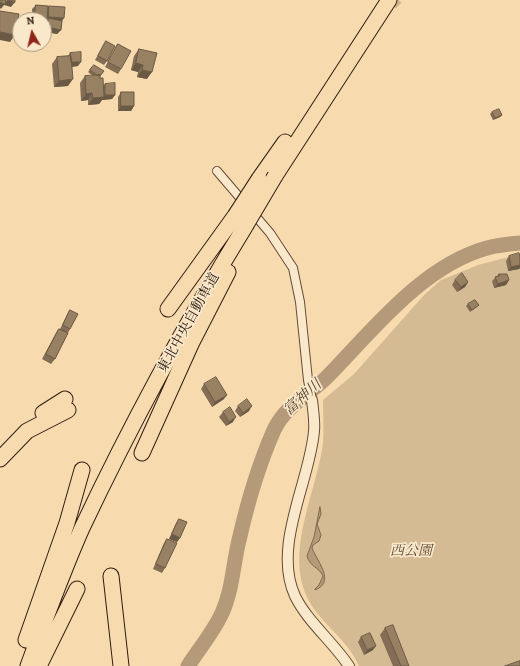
<!DOCTYPE html>
<meta charset="utf-8">
<style>
body{margin:0}
#map{position:relative;width:520px;height:666px;overflow:hidden;background:#f7dbae;font-family:Alegreya,serif}
canvas{display:block}
.north{position:absolute;left:12px;top:12px;width:40px;height:40px;box-sizing:border-box;background:#fae8ca;border:1px solid #aa9780;border-radius:50%;rotate:352deg;font-size:11px;font-weight:700;line-height:16px;text-align:center;color:#311d12}
.north::after{content:'';display:block;margin:auto;width:14px;height:18px;background:#8f2418;clip-path:polygon(50% 0,100% 100%,50% 72%,0 100%)}
</style>
<div id="map">
<canvas width="520" height="666"></canvas>
<div class="north">N</div>
</div>
<script>
const ctx = document.querySelector('canvas').getContext('2d');
ctx.lineJoin = 'round';
function paint(path, color) {
  ctx.fillStyle = color;
  ctx.fill(path, 'evenodd');
}
function strokePath(path, color, width, dash) {
  ctx.strokeStyle = color;
  ctx.lineWidth = width;
  ctx.lineCap = dash ? 'butt' : 'round';
  ctx.setLineDash(dash || []);
  ctx.stroke(path);
}
function label(font, color, halo, rows, align = 'center') {
  ctx.font = font + ' Alegreya,"Noto Serif JP",serif';
  ctx.lineWidth = 3.5;
  ctx.setLineDash([]);
  ctx.textBaseline = 'middle';
  ctx.strokeStyle = halo;
  ctx.fillStyle = color;
  for (const [text, x, y, turn = 0] of rows) {
    ctx.save();
    ctx.translate(x, y);
    ctx.rotate((+turn || 0) * Math.PI / 180);
    ctx.textAlign = isNaN(turn) ? turn : align;
    if (halo) ctx.strokeText(text, 0, 0);
    ctx.fillText(text, 0, 0);
    ctx.restore();
  }
}
const green = new Path2D(`
 M 520,254 L 520,666 L 359,666 C 347,637 314,620 304,590 C 288,545 317,489 323,443 C 324,429 323,414 323,400 L 354,374 L 425,294 L 441,280 L 478,265 Z`);
const water = new Path2D(`
 M 320,507 L 321,514 L 317,524 L 321,535 L 319,541 L 313,545 L 312,548 C 317,561 336,582 315,590 L 315,589 L 319,585 L 323,576 C 319,567 310,567 307,556 L 314,537 Z`);
const river = new Path2D(`
 M 188,666 C 199,649 214,631 222,613 C 233,589 233,562 240,536 C 248,501 259,464 274,430 C 285,406 309,395 327,377 C 372,331 422,266 487,248 C 498,245 509,244 520,243`);
const minorTunnel = new Path2D(`
 M 393,0 L 399,6`);
const minor = new Path2D(`
 M 217,171 L 270,233 L 293,268 L 300,302 L 308,380 L 312,400`);
const tertiary = new Path2D(`
 M 312,400 C 313,410 315,421 314,431 C 310,481 272,546 295,596 C 307,621 333,642 349,666`);
const motorway = new Path2D(`
 M 275,176 L 389,0
 M 259,179 L 285,142
 M 168,309 L 235,216
 M 43,413 L 65,399
 M 142,453 L 192,342 L 228,272
 M 0,459 L 27,431 L 68,410
 M 111,576 L 121,666
 M 26,640 L 67,523 L 82,470
 M 28,666 C 45,620 62,573 82,528 C 131,424 186,323 246,225
 M 39,666 L 77,589`);
const motorwayBridge = new Path2D(`
 M 235,216 L 259,179
 M 246,225 L 275,176`);
const wall = new Path2D(`
 M 36,5 L 48,8 L 49,6 L 62,21 L 61,30 L 57,34 L 44,32 L 46,22 L 44,25 L 44,20 L 32,20 L 32,9 Z
 M 106,41 L 107,61 L 104,65 L 95,60 Z
 M 118,44 L 121,69 L 118,74 L 105,67 L 115,49 Z
 M 139,49 L 147,79 L 137,77 L 138,72 L 131,70 L 134,56 Z
 M 70,53 L 78,66 L 72,67 L 68,86 L 54,87 L 52,64 L 57,57 L 68,56 Z
 M 94,65 L 100,76 L 103,86 L 105,84 L 115,95 L 112,99 L 102,100 L 99,104 L 88,105 L 88,100 L 81,101 L 80,83 L 85,76 L 93,76 L 88,72 Z
 M 121,92 L 134,106 L 131,111 L 118,111 L 118,97 Z
 M 492,112 L 502,115 L 500,117 L 493,120 L 490,114 Z
 M 509,256 L 520,265 L 520,268 L 519,269 L 508,271 L 506,261 Z
 M 499,274 L 509,280 L 506,285 L 494,288 L 492,281 Z
 M 455,280 L 468,282 L 465,287 L 457,292 L 452,285 Z
 M 468,304 L 479,305 L 477,307 L 470,312 L 466,306 Z
 M 70,310 L 70,329 L 55,359 L 51,364 L 42,359 L 56,333 L 59,329 L 60,329 L 67,315 Z
 M 204,384 L 224,399 L 212,407 L 201,389 Z
 M 238,406 L 249,411 L 240,417 L 235,411 Z
 M 223,412 L 233,422 L 226,426 L 219,417 Z
 M 179,519 L 180,538 L 177,542 L 169,539 L 176,523 Z
 M 167,539 L 165,568 L 162,573 L 153,569 L 164,543 Z
 M 385,628 L 409,666 L 393,666 L 380,635 Z
 M 361,637 L 373,650 L 364,655 L 358,642 Z`);
const shadedWall = new Path2D(`
 M 7,0 L 15,2 L 11,7 L 4,5 L 1,9 L 0,8 L 0,2 L 4,4 Z
 M 49,17 L 64,18 L 61,23 L 49,18 L 44,25 L 44,21 L 46,21 Z
 M 47,27 L 61,30 L 57,34 L 44,31 Z
 M 0,32 L 15,35 L 10,42 L 0,40 Z
 M 71,62 L 81,62 L 78,66 L 68,67 Z
 M 136,63 L 143,65 L 138,72 L 131,70 Z
 M 142,70 L 152,72 L 147,79 L 137,77 Z
 M 73,79 L 68,86 L 54,87 L 59,81 Z
 M 92,93 L 88,100 L 81,101 L 86,94 Z
 M 105,95 L 115,95 L 112,99 L 102,100 L 99,104 L 88,105 L 93,98 L 104,97 Z
 M 121,106 L 134,106 L 131,111 L 118,111 Z
 M 502,115 L 500,117 L 493,120 L 495,118 Z
 M 520,265 L 520,268 L 519,269 L 508,271 L 511,267 Z
 M 509,280 L 506,285 L 494,288 L 498,284 Z
 M 468,282 L 465,287 L 457,292 L 461,287 Z
 M 227,395 L 224,399 L 212,407 L 215,402 Z
 M 252,406 L 249,411 L 240,417 L 243,413 Z
 M 236,417 L 233,422 L 226,426 L 229,422 Z
 M 172,534 L 180,538 L 177,542 L 169,539 Z
 M 376,646 L 373,650 L 364,655 L 367,650 Z`);
const building = new Path2D(`
 M 0,0 L 6,0 L 5,4 L 0,2 Z
 M 8,0 L 15,0 L 15,2 Z
 M 36,5 L 48,6 L 47,21 L 44,21 L 44,20 L 34,20 Z
 M 49,6 L 65,7 L 64,18 L 49,17 Z
 M 0,11 L 19,14 L 15,35 L 0,32 Z
 M 49,18 L 62,21 L 61,30 L 47,27 Z
 M 106,41 L 115,46 L 107,61 L 98,56 Z
 M 118,44 L 131,51 L 121,69 L 108,62 Z
 M 139,49 L 157,53 L 152,72 L 142,70 L 143,65 L 136,63 Z
 M 81,52 L 81,62 L 71,62 L 70,53 Z
 M 71,56 L 73,79 L 59,81 L 57,57 Z
 M 94,65 L 104,71 L 100,76 L 100,75 L 98,76 L 90,70 Z
 M 100,75 L 100,78 L 103,78 L 104,97 L 93,98 L 92,93 L 86,94 L 85,76 Z
 M 115,83 L 115,95 L 105,95 L 105,84 Z
 M 121,92 L 134,92 L 134,106 L 121,106 Z
 M 499,109 L 502,115 L 495,118 L 492,112 Z
 M 519,253 L 520,256 L 520,265 L 511,267 L 509,256 Z
 M 462,273 L 468,282 L 461,287 L 455,280 Z
 M 499,274 L 507,274 L 509,280 L 498,284 L 495,277 L 499,276 Z
 M 475,300 L 479,305 L 472,310 L 468,304 Z
 M 70,310 L 78,314 L 70,329 L 63,325 Z
 M 59,329 L 68,333 L 55,359 L 46,354 Z
 M 216,377 L 227,395 L 215,402 L 204,384 Z
 M 247,399 L 252,406 L 243,413 L 238,406 Z
 M 230,407 L 236,417 L 229,422 L 223,412 Z
 M 179,519 L 187,522 L 180,538 L 172,534 Z
 M 167,539 L 177,543 L 165,568 L 156,564 Z
 M 393,625 L 409,666 L 401,666 L 385,628 Z
 M 370,633 L 376,646 L 367,650 L 361,637 Z
 M 520,661 L 520,666 L 505,666 Z`);
const streetNames = [
 ["東北中央自動車道",189,323,-61]
];
const parkNames = [
 ["西公園",411,552]
];
const waterNames = [
 ["富神川",303,398,-42]
];
paint(green, '#d5bb93');
paint(water, '#b49a79');
strokePath(water, '#806850', 1);
strokePath(river, '#b49a79', 15);
strokePath(minorTunnel, '#cfb58f', 8, [8, 4]);
strokePath(minor, '#624c39', 10);
strokePath(tertiary, '#624c39', 12);
strokePath(motorway, '#311d12', 17);
strokePath(minor, '#fae8ca', 8);
strokePath(tertiary, '#fae8ca', 10);
strokePath(motorway, '#f7dbae', 15);
strokePath(motorwayBridge, '#311d12', 17, []);
strokePath(motorwayBridge, '#f7dbae', 15);
paint(wall, '#836e55');
paint(shadedWall, '#6a5a45');
paint(building, '#988063');
strokePath(building, '#6a5a45', 1);
label('14px', '#311d12', '#fae8ca', streetNames);
label('italic 14px', '#624c39', '#fae8ca', parkNames);
label('italic 15px', '#5f4936', '#fae8ca', waterNames);
</script>
